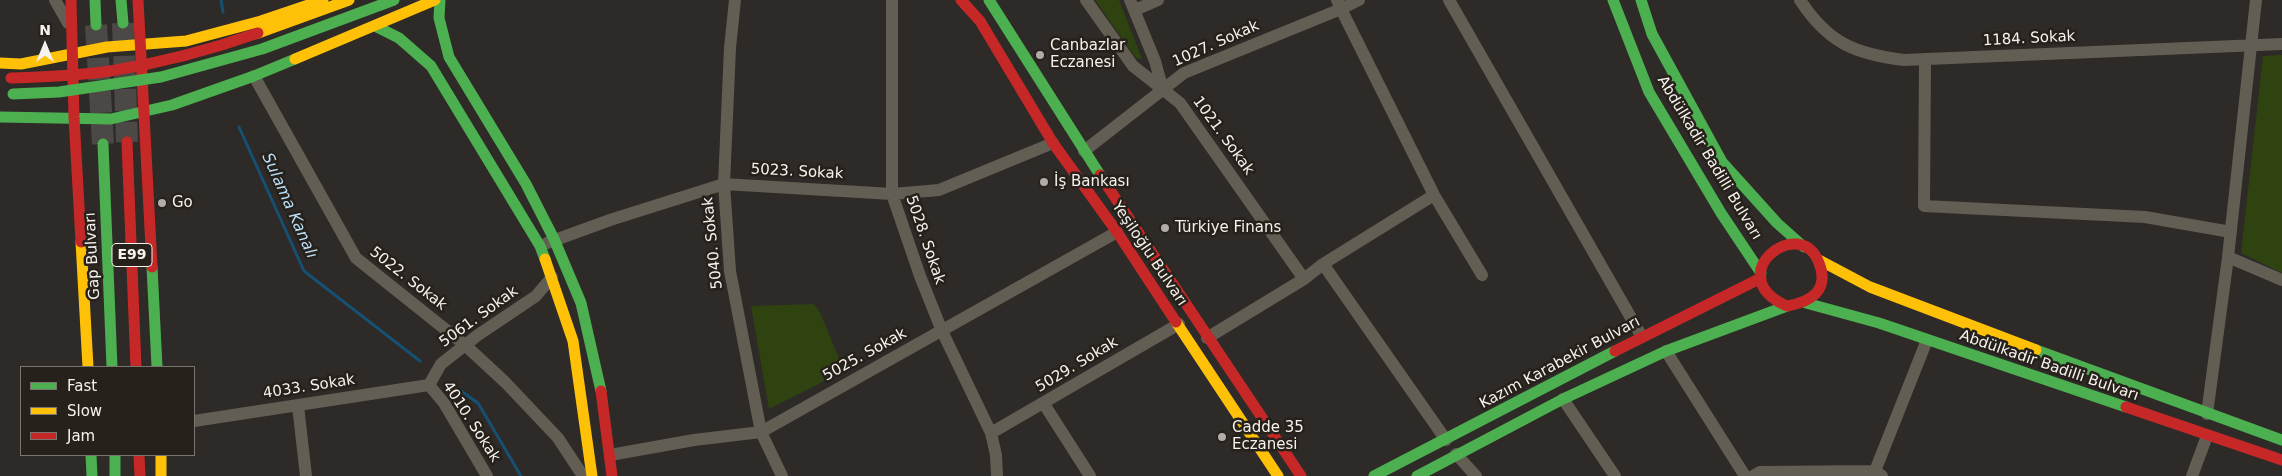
<!DOCTYPE html>
<meta charset="utf-8">
<style>
body{margin:0}
#map{position:relative;width:2282px;height:476px;overflow:hidden;background:#2d2a27;font-family:"DejaVu Sans",sans-serif}
canvas{display:block}
.legend{position:absolute;left:20px;top:366px;width:175px;height:90px;box-sizing:border-box;background:#26211a;border:1px solid #79756f;margin:0;padding:6px 9px;list-style:none;font-size:15px;color:#f6f2ee}
.legend li{display:flex;align-items:center;gap:10px;height:25px}
.legend b{width:25px;border:1px solid #79756f}
.north{position:absolute;left:20px;top:20px;width:50px;height:50px;-webkit-text-stroke:4px #26211a;paint-order:stroke;rotate:0deg;font-size:14px;font-weight:700;line-height:20px;text-align:center;color:#f6f2ee}
.north::after{content:'';display:block;margin:auto;width:18px;height:22px;background:#f6f2ee;clip-path:polygon(50% 0,100% 100%,50% 72%,0 100%)}
</style>
<div id="map">
<canvas width="2282" height="476"></canvas>
<ul class="legend">
<li><b style="height:6px;background:#4caf50"></b>Fast</li>
<li><b style="height:6px;background:#ffc107"></b>Slow</li>
<li><b style="height:6px;background:#c62828"></b>Jam</li>
</ul>
<div class="north">N</div>
</div>
<script>
const ctx = document.querySelector('canvas').getContext('2d');
ctx.lineJoin = 'round';
function paint(path, color) {
  ctx.fillStyle = color;
  ctx.fill(path, 'evenodd');
}
function strokePath(path, color, width, dash) {
  ctx.strokeStyle = color;
  ctx.lineWidth = width;
  ctx.lineCap = dash ? 'butt' : 'round';
  ctx.setLineDash(dash || []);
  ctx.stroke(path);
}
function label(font, color, halo, rows, align = 'center') {
  ctx.font = font + ' "DejaVu Sans",sans-serif';
  ctx.lineWidth = 5;
  ctx.setLineDash([]);
  ctx.textBaseline = 'middle';
  ctx.strokeStyle = halo;
  ctx.fillStyle = color;
  for (const [text, x, y, turn = 0] of rows) {
    ctx.save();
    ctx.translate(x, y);
    ctx.rotate((+turn || 0) * Math.PI / 180);
    ctx.textAlign = isNaN(turn) ? turn : align;
    if (halo) ctx.strokeText(text, 0, 0);
    ctx.fillText(text, 0, 0);
    ctx.restore();
  }
}
const green = new Path2D(`
 M 1095,0 L 1119,0 L 1142,59 L 1136,58 Z
 M 2282,55 L 2282,273 L 2241,253 L 2263,56 Z
 M 814,304 L 820,312 L 843,368 L 819,384 L 769,409 L 751,306 Z`);
const stream = new Path2D(`
 M 221,0 L 223,12
 M 239,127 L 304,271 L 420,361
 M 450,383 L 478,403 L 521,476`);
const highwayTunnel = new Path2D(`
 M 123,23 L 127,142
 M 96,25 L 103,144`);
const street = new Path2D(`
 M 55,0 L 68,23
 M 735,0 L 730,48 L 724,184 L 730,271 L 761,432 L 782,476
 M 892,0 L 892,194 L 920,276 L 942,331 L 991,433 L 996,455 L 997,476
 M 1086,0 L 1133,66 L 1180,103 L 1304,279
 M 1130,0 L 1155,61 L 1163,90
 M 1359,0 L 1341,9 L 1434,195 L 1482,275
 M 1449,0 L 1642,337
 M 1800,0 C 1828,43 1855,54 1904,60 L 2282,44
 M 1135,10 L 1158,0
 M 1925,60 L 1924,206 L 2145,217 L 2231,232
 M 254,76 L 356,258 L 465,345 L 505,382 L 558,438 L 583,476
 M 1084,151 L 1184,73 L 1341,9 L 1337,0
 M 547,243 L 610,220 L 724,184 L 892,194 L 939,190 L 1053,143
 M 2228,257 L 2282,280
 M 1323,264 L 1434,195
 M 1207,338 L 1304,279 L 1323,264 L 1446,440
 M 1666,351 L 1745,476
 M 429,385 L 441,364 L 478,335 L 536,296 L 552,277
 M 429,385 L 444,403 L 487,476
 M 1563,399 L 1615,476
 M 1044,404 L 1090,476
 M 298,406 L 306,476
 M 2207,414 L 2228,257 L 2256,0
 M 194,421 L 429,385
 M 991,433 L 1179,324
 M 1456,454 L 1476,476
 M 610,455 L 694,440 L 761,432 L 1117,232
 M 1875,471 L 1927,340
 M 1753,476 L 1760,472 L 1875,471 L 1882,476
 M 2192,476 L 2207,436`);
const fast = new Path2D(`
 M 95,0 L 96,25
 M 121,0 L 123,23
 M 440,0 L 439,18 L 449,57 L 526,184 L 554,239 L 581,303 L 601,391
 M 989,0 L 1100,175
 M 1613,0 L 1649,92 L 1721,213 L 1761,273
 M 1641,0 L 1652,34 L 1722,162 L 1777,223 L 1804,247
 M 375,26 L 399,38 L 431,66 L 540,246 L 545,259
 M 0,117 L 111,119 L 172,105 L 254,76 L 295,59
 M 103,144 L 112,367
 M 152,267 L 157,367
 M 1806,303 L 1879,323 L 2126,407
 M 2036,350 L 2282,440
 M 91,455 L 92,476
 M 115,455 L 115,476
 M 1374,476 L 1615,351
 M 1417,476 L 1563,399 L 1666,351 L 1787,306`);
const slow = new Path2D(`
 M 295,59 L 435,0
 M 0,63 L 21,64 L 107,47 L 186,41 L 261,21 L 323,0
 M 81,242 L 88,367
 M 545,259 L 573,341 L 592,476
 M 1819,260 L 1870,287 L 2036,350
 M 1176,322 L 1278,476
 M 161,455 L 161,476`);
const jam = new Path2D(`
 M 71,0 L 74,117 L 81,242
 M 138,0 L 152,267
 M 961,0 L 980,21 L 1053,143 L 1117,232 L 1176,322
 M 127,142 L 136,367
 M 1100,175 L 1301,476
 M 1787,306 C 1810,302 1830,291 1819,263 C 1800,212 1719,276 1787,306
 M 1615,351 L 1761,278
 M 601,391 L 612,476
 M 2126,407 L 2282,460
 M 139,455 L 140,476`);
const fastBridge = new Path2D(`
 M 13,94 L 59,92 L 161,77 L 262,49 L 394,0`);
const slowBridge = new Path2D(`
 M 258,33 L 349,0`);
const jamBridge = new Path2D(`
 M 11,78 C 44,77 77,76 110,71 C 160,63 210,50 258,33`);
const markers = [
 [1040,55,5,"#b0aca8"],
 [1044,182,5,"#b0aca8"],
 [162,203,5,"#b0aca8"],
 [1165,228,5,"#b0aca8"],
 [1222,437,5,"#b0aca8"]
];
const shields = [
 [132,255,40]
];
const shieldNames = [
 ["E99",132,255]
];
const streetNames = [
 ["1184. Sokak",2029,39,-3],
 ["1027. Sokak",1216,44,-24],
 ["1021. Sokak",1223,136,54],
 ["Abdülkadir Badilli Bulvarı",1709,158,59],
 ["5023. Sokak",797,172,3],
 ["5028. Sokak",925,240,71],
 ["5040. Sokak",713,243,-96],
 ["Yeşiloğlu Bulvarı",1149,254,56],
 ["Gap Bulvarı",93,256,-93],
 ["5022. Sokak",408,279,38],
 ["5061. Sokak",479,317,-36],
 ["5025. Sokak",865,355,-29],
 ["Kazım Karabekir Bulvarı",1560,363,-28],
 ["5029. Sokak",1077,365,-31],
 ["Abdülkadir Badilli Bulvarı",2049,366,19],
 ["4033. Sokak",309,387,-9],
 ["4010. Sokak",471,422,57]
];
const poiNames = [
 ["Canbazlar",1050,46],
 ["Eczanesi",1050,63],
 ["İş Bankası",1054,182],
 ["Go",172,203],
 ["Türkiye Finans",1175,228],
 ["Cadde 35",1232,428],
 ["Eczanesi",1232,445]
];
const waterNames = [
 ["Sulama Kanalı",289,206,66]
];
paint(green, '#2f4311');
strokePath(stream, '#165073', 3);
strokePath(highwayTunnel, '#4b4845', 22, [22, 11]);
strokePath(street, '#635e53', 12);
strokePath(fast, '#4caf50', 11);
strokePath(slow, '#ffc107', 11);
strokePath(jam, '#c62828', 11);
strokePath(fastBridge, '#4caf50', 11);
strokePath(slowBridge, '#ffc107', 11);
strokePath(jamBridge, '#c62828', 11);
for (const [x, y, r, color] of markers) {
  const dot = new Path2D();
  dot.arc(x, y, r, 0, 2 * Math.PI);
  ctx.fillStyle = color;
  ctx.fill(dot);
  strokePath(dot, '#26211a', 2);
}
for (const [x, y, w] of shields) {
  const box = new Path2D();
  box.roundRect(x - w / 2, y - 11.5, w, 23, 4);
  ctx.fillStyle = '#26211a';
  ctx.fill(box);
  strokePath(box, '#f6f2ee', 1);
}
label('bold 14px', '#f6f2ee', null, shieldNames);
label('15px', '#f6f2ee', '#26211a', streetNames);
label('15px', '#f6f2ee', '#26211a', poiNames, 'left');
label('italic 16px', '#b9dffc', '#26211a', waterNames);
</script>
